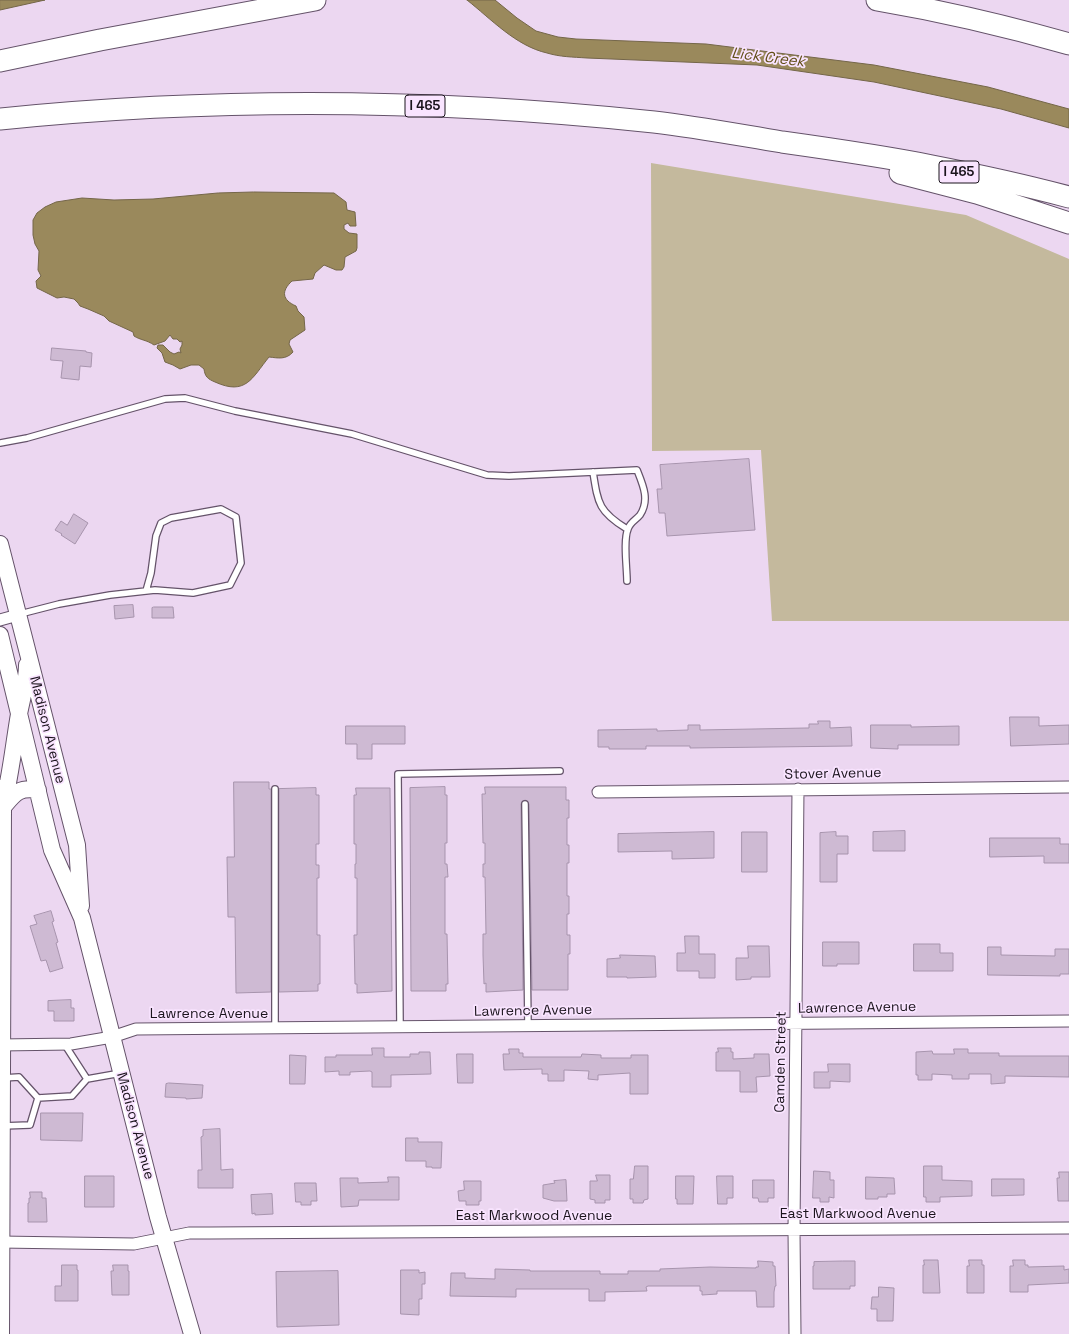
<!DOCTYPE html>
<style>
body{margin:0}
canvas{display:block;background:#ecd7f1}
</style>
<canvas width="1069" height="1334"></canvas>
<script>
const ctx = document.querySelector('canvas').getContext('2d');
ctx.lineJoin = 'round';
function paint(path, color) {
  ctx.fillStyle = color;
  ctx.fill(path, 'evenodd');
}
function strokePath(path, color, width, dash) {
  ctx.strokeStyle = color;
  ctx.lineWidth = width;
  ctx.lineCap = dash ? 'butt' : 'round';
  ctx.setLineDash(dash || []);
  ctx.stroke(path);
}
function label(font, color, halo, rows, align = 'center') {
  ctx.font = font + ' "Space Grotesk",sans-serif';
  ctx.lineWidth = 3.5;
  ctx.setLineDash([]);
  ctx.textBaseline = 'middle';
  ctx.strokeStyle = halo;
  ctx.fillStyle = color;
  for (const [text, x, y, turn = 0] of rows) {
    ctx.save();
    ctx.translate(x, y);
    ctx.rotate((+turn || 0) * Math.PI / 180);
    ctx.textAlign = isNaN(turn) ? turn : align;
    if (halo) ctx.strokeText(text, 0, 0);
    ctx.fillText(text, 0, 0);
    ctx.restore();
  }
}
const green = new Path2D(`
 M 651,163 L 966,215 L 1069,259 L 1069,621 L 772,621 L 761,450 L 652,451 Z`);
const water = new Path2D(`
 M 0,0 L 45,0 L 0,10 Z
 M 467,0 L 495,0 L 517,18 L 536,31 L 558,37 L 576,39 L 706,44 L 874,65 L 988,87 L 1069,109 L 1069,128 L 1001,109 L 874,82 L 757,65 L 587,58 C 573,57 560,57 547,53 C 516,46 491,19 467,0 Z
 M 254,192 L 334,193 L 346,202 L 347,210 L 355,212 L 356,226 L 350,226 L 348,223 L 344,225 L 344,229 L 349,233 L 357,234 L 357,248 L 356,251 L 345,257 L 344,267 L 342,270 L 336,270 L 324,265 L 315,273 L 313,279 L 292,281 C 281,291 282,300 296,306 L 298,311 L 304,317 L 305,330 L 290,340 L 289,344 L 293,352 C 286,360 278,358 269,357 C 252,378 246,396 215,382 C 208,379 205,377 204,369 L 199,365 L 191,365 L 180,369 L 173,365 L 165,362 L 162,353 L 157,348 L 158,345 L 163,345 L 170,352 L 174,354 L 179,352 L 181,353 L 180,349 L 182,345 L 182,341 L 180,342 L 177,339 L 173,339 L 170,335 L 165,341 L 154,345 C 147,340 140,340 134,336 L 133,332 L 109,321 L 104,316 L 88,309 L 80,306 L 78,303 L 74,299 L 64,297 L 57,298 L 37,288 L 36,281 L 41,276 L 38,270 L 39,251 L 35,244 L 33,235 L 33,220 L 37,213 L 45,207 L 56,202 L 82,198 L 114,200 L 153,199 L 218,193 Z`);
const building = new Path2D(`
 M 52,348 L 86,351 L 86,352 L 92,353 L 91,367 L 80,366 L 79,380 L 61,378 L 63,361 L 51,360 Z
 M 749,459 L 755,530 L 667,536 L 665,513 L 659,513 L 657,489 L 662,489 L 660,465 Z
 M 74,514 L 88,523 L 75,544 L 61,535 L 62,534 L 55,530 L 61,521 L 67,525 Z
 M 133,605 L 134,617 L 115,619 L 114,606 Z
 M 154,607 L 173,607 L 174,618 L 152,618 L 152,608 Z
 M 1010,717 L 1039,717 L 1039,726 L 1069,725 L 1069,744 L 1011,746 Z
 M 818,721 L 830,721 L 830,728 L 851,727 L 852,746 L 690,748 L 690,746 L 646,746 L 646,749 L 609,749 L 609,747 L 598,747 L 598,730 L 657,729 L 657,731 L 688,730 L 688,725 L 700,725 L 700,730 L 806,728 L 809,728 L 809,724 L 818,724 Z
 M 871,725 L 911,725 L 911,727 L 959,726 L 959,745 L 898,745 L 898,749 L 871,748 Z
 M 346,726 L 405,726 L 405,744 L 372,744 L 372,759 L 357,759 L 357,744 L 346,744 Z
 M 234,782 L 269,782 L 269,789 L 271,789 L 271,992 L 236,993 L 235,917 L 228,917 L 227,857 L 234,857 Z
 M 445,787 L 445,795 L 447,795 L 447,843 L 445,843 L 445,864 L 447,864 L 448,877 L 445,877 L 445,934 L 447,934 L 448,984 L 446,984 L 446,991 L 411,991 L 410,788 Z
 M 485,787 L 566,787 L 566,800 L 569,800 L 569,818 L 567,818 L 567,845 L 569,845 L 569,863 L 567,863 L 567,896 L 569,896 L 569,914 L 567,914 L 567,935 L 570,935 L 570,954 L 568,954 L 568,990 L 532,990 L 529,804 L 527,801 L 525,800 L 522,802 L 521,804 L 523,990 L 486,992 L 486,983 L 484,984 L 483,955 L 483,934 L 486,934 L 485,877 L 483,877 L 483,864 L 485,864 L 485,843 L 483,843 L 482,794 L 485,794 Z
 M 316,788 L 316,795 L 319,795 L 319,844 L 316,844 L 316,865 L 319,865 L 319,878 L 317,878 L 317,935 L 320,935 L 320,984 L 318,984 L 318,991 L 279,992 L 279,789 Z
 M 356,788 L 390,788 L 392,991 L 357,993 L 357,984 L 355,984 L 354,935 L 357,935 L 357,878 L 355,878 L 355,864 L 356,864 L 356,844 L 354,844 L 354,795 L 356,795 Z
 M 905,831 L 905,851 L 873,851 L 873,832 Z
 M 714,832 L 714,858 L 672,859 L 672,851 L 618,852 L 618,834 Z
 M 742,832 L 767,832 L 767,872 L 742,872 Z
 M 836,832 L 836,836 L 848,836 L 848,854 L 837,854 L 837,882 L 820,882 L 820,833 Z
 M 990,838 L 1060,838 L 1060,844 L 1069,844 L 1069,863 L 1044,863 L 1044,856 L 990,857 Z
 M 51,911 L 54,921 L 52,922 L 58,942 L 56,943 L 63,968 L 50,972 L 46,960 L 41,961 L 30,926 L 37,924 L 34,916 Z
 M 685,936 L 699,936 L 699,954 L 715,954 L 715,978 L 699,978 L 699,971 L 677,971 L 677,953 L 685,953 Z
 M 823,942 L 859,942 L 859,964 L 837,964 L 837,966 L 823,966 Z
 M 914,944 L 940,944 L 940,953 L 953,953 L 953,971 L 914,971 Z
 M 748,946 L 769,946 L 770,977 L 751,977 L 751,979 L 736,980 L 736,958 L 748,958 Z
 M 988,947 L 1001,947 L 1001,955 L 1055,956 L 1055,949 L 1069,949 L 1069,974 L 1060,974 L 1060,976 L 988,975 Z
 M 620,955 L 655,956 L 656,977 L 627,978 L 627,977 L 607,977 L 607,959 L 620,958 Z
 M 71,1000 L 71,1008 L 74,1008 L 74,1021 L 54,1021 L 54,1011 L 48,1011 L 48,1001 Z
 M 372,1048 L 384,1048 L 384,1057 L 410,1057 L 410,1054 L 419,1054 L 419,1052 L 430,1052 L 431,1074 L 391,1075 L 391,1087 L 372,1087 L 372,1072 L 370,1071 L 350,1072 L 350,1075 L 339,1075 L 339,1071 L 325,1072 L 325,1057 L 336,1057 L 336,1055 L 372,1055 Z
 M 718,1048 L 731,1048 L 731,1052 L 733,1052 L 733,1059 L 754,1058 L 754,1054 L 769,1054 L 770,1076 L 756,1077 L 757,1092 L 740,1092 L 740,1071 L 716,1071 L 716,1052 L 718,1052 Z
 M 509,1049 L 519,1049 L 519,1053 L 523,1053 L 523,1057 L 581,1057 L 582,1054 L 601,1055 L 601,1058 L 631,1058 L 631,1055 L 648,1055 L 648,1094 L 630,1094 L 630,1073 L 598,1075 L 598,1080 L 588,1079 L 589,1071 L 564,1070 L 564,1081 L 548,1081 L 548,1074 L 542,1074 L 542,1069 L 504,1070 L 503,1054 L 509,1054 Z
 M 954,1049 L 968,1049 L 968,1053 L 999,1053 L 999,1056 L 1069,1056 L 1069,1077 L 1005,1076 L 1005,1083 L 991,1084 L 991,1074 L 969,1074 L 969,1079 L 952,1079 L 952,1075 L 932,1074 L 932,1080 L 918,1080 L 918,1075 L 916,1075 L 916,1052 L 932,1051 L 933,1054 L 954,1054 Z
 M 457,1054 L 473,1054 L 473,1083 L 458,1083 Z
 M 290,1055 L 306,1056 L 305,1084 L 290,1084 Z
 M 828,1064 L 850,1064 L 850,1082 L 830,1081 L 830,1088 L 814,1088 L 814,1072 L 828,1072 Z
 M 169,1083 L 203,1085 L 202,1098 L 186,1099 L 186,1098 L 165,1097 L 166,1084 Z
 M 41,1113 L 83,1113 L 82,1141 L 41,1140 Z
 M 220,1129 L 221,1170 L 233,1169 L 233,1188 L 198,1188 L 198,1170 L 202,1170 L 201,1137 L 203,1136 L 203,1130 Z
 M 406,1138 L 418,1138 L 418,1142 L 442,1142 L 441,1168 L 432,1168 L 432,1167 L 426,1167 L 426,1161 L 406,1161 Z
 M 635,1166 L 648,1166 L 648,1199 L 644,1200 L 643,1203 L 633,1203 L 633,1199 L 630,1199 L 630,1179 L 633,1179 Z
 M 924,1166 L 942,1166 L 942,1180 L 972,1181 L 972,1196 L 942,1197 L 940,1197 L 940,1202 L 926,1202 L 926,1197 L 924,1197 Z
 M 814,1171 L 830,1172 L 830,1180 L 834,1180 L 834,1198 L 829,1197 L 829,1202 L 820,1202 L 820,1198 L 813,1198 Z
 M 1059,1172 L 1069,1172 L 1069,1201 L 1058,1201 L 1057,1178 L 1059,1178 Z
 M 596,1175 L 610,1175 L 610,1200 L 605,1200 L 605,1203 L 595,1203 L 595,1200 L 590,1199 L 590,1181 L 597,1181 Z
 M 85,1176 L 114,1176 L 114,1207 L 85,1207 Z
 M 676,1176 L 694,1176 L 693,1204 L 677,1204 L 677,1199 L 676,1199 Z
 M 717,1176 L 733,1176 L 733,1198 L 727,1198 L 727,1204 L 718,1204 Z
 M 388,1177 L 399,1177 L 399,1200 L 359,1200 L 358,1206 L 341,1207 L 340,1178 L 358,1178 L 358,1183 L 388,1182 Z
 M 866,1177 L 894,1178 L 895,1194 L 887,1194 L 887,1197 L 878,1197 L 878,1199 L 866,1199 Z
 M 992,1179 L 1024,1179 L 1024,1195 L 992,1196 Z
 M 566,1180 L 567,1201 L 554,1201 L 543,1198 L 543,1185 L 555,1183 L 554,1181 Z
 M 753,1180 L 774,1180 L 774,1198 L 768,1198 L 768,1202 L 759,1202 L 758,1198 L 753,1198 Z
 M 464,1181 L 481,1181 L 481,1201 L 479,1201 L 479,1205 L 466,1205 L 466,1201 L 459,1201 L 458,1191 L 464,1190 Z
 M 295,1183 L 316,1183 L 317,1201 L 311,1201 L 311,1205 L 301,1205 L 301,1202 L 296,1202 Z
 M 30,1192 L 42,1192 L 42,1198 L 46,1198 L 47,1222 L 28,1222 L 28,1203 L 29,1203 L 29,1198 L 30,1198 Z
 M 272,1194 L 273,1214 L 255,1215 L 255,1213 L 252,1214 L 251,1195 Z
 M 924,1260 L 938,1260 L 940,1293 L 923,1293 L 923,1265 L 924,1265 Z
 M 969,1260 L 982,1260 L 982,1265 L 984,1265 L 984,1293 L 967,1293 L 967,1266 L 969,1266 Z
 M 1013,1260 L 1025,1260 L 1025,1265 L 1028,1265 L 1028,1267 L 1064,1266 L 1064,1270 L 1069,1269 L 1069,1283 L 1028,1285 L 1028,1292 L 1010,1292 L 1010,1266 L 1013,1266 Z
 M 758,1261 L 773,1262 L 773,1266 L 775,1266 L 776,1286 L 775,1286 L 774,1292 L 774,1307 L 757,1307 L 756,1291 L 717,1291 L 717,1294 L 702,1295 L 702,1291 L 700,1291 L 700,1286 L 648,1286 L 646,1287 L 647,1291 L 605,1292 L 605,1301 L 589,1301 L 589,1289 L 516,1289 L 516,1297 L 450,1296 L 451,1273 L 465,1273 L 465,1278 L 495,1279 L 495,1269 L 530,1270 L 530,1271 L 600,1271 L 600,1274 L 628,1274 L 628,1271 L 660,1271 L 660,1269 L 710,1267 L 756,1268 L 756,1267 L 758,1267 Z
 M 843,1261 L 855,1261 L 855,1286 L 850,1286 L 850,1289 L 813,1289 L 813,1266 L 814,1266 L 814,1262 Z
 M 62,1265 L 77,1265 L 77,1270 L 78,1270 L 78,1301 L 55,1301 L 55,1286 L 61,1286 Z
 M 113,1265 L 128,1265 L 128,1271 L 129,1271 L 129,1295 L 112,1295 L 111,1271 L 113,1271 Z
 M 401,1270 L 419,1270 L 419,1273 L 425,1272 L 425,1284 L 422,1284 L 422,1299 L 419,1299 L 419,1315 L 401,1314 Z
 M 338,1271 L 339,1325 L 277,1327 L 276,1272 Z
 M 879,1287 L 894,1288 L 893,1321 L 877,1321 L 877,1309 L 871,1309 L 872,1297 L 878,1297 Z`);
const lane = new Path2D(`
 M 0,443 L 27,438 L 165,399 L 185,398 L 235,411 L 352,434 L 487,475 L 509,476 L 637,470 C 643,485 650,500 640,515 C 636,520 630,522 628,529 C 623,540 627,568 627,581
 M 593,472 C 598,504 599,512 627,529
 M 20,614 L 59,604 L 110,595 L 155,590 L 193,593 L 230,585 L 241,563 L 236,517 L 221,509 L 171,518 L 161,523 L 156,536 L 151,573 L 146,591
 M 525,804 L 528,1026
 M 400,1027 L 398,774 L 560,771
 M 275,1028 L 275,789
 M 65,1045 L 87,1079
 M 3,1078 L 19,1077 L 38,1098 L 72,1096 L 87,1079 L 121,1073
 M 2,1126 L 30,1125 L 38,1098`);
const street = new Path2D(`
 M 0,620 L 18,615
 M 598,792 L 1069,787
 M 0,1045 L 71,1044 L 112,1037 L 136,1029 L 1069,1021
 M 0,1242 L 134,1244 L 189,1233 L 210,1233 L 1069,1228
 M 795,1334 L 794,1230 L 798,789`);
const secondary = new Path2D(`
 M 0,544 L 77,845 L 81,906
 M 0,635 L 52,850 L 82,918 L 158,1217 L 192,1334
 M 0,788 L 3,808 L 1,1334
 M 4,802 C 11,773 14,743 19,714 C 22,698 27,682 27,665
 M 4,806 C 15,793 19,787 38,790`);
const highway = new Path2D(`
 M 877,0 C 942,11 1006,26 1069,44
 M 0,61 L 100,40 L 315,0
 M 0,119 C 217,97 437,99 654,122 C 697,127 739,135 782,142 C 832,149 882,156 932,166 C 978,175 1024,185 1069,197
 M 900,173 L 977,193 L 1069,223`);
const shields = [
 [425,106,40],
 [959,172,40]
];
const shieldNames = [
 ["I 465",425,106],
 ["I 465",959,172]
];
const streetNames = [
 ["Madison Avenue",47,730,76],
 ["Stover Avenue",833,774,-1],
 ["Lawrence Avenue",857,1008,-1],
 ["Lawrence Avenue",533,1011,-1],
 ["Lawrence Avenue",209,1014],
 ["Camden Street",781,1062,-89],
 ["Madison Avenue",135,1126,75],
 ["East Markwood Avenue",858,1214],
 ["East Markwood Avenue",534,1216]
];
const waterNames = [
 ["Lick Creek",768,58,7]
];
paint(green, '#c4b99d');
paint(water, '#9a895c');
strokePath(water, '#746649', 1);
paint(building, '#cebad3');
strokePath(building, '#a794ad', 1);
strokePath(lane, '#65536a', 8);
strokePath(street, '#65536a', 13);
strokePath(secondary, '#65536a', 18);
strokePath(highway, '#65536a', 23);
strokePath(lane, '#fff', 5.5);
strokePath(street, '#fff', 11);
strokePath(secondary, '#fff', 16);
strokePath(highway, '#fff', 21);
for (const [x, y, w] of shields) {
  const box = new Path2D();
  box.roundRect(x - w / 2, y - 11, w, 22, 3);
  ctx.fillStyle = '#f9e4ff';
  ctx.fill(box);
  strokePath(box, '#1b141d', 1);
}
label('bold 13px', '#1b141d', null, shieldNames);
label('14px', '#1b141d', '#f9e4ff', streetNames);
label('italic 15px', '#624f18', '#f9e4ff', waterNames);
</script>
